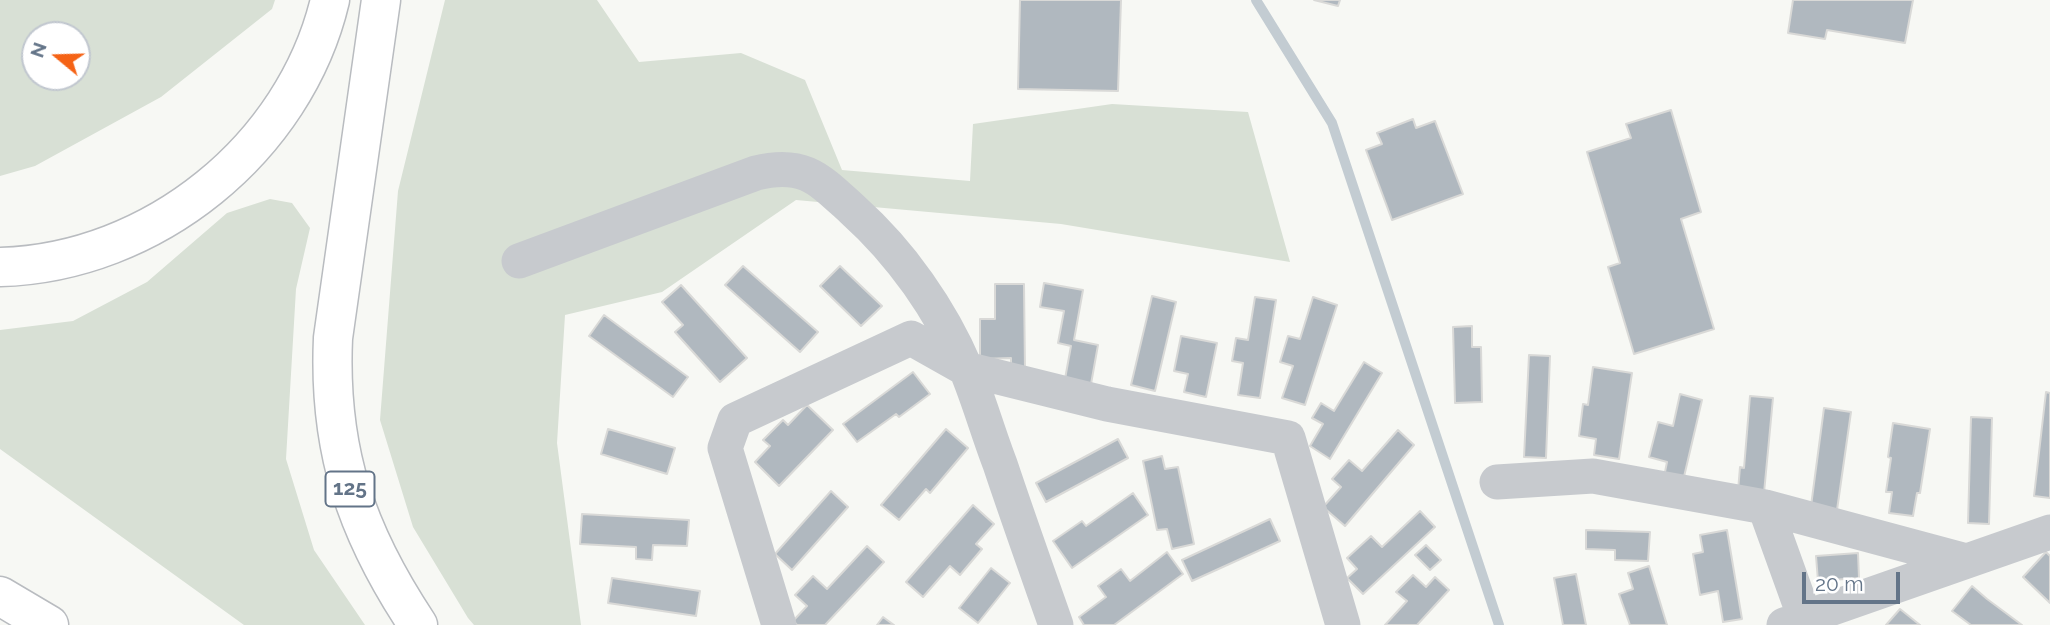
<!DOCTYPE html>
<style>
body{margin:0}
#map{position:relative;width:2050px;height:625px;overflow:hidden;background:#f7f8f4;font-family:Raleway,sans-serif}
canvas{display:block}
.north{position:absolute;left:21px;top:21px;width:70px;height:70px;box-sizing:border-box;background:#fff;border:2px solid #c1c7cf;border-radius:50%;rotate:289deg;font-size:19px;font-weight:700;line-height:28px;text-align:center;color:#637488}
.north::after{content:'';display:block;margin:auto;width:24px;height:32px;background:#f56316;clip-path:polygon(50% 0,100% 100%,50% 72%,0 100%)}
.scale{position:absolute;left:1802px;top:572px;width:98px;height:32px;box-sizing:border-box;border:4px solid #637488;border-top:0;padding-left:9px;font-size:21px;line-height:24px;white-space:nowrap;color:#637488;-webkit-text-stroke:5px #fff;paint-order:stroke}
</style>
<div id="map">
<canvas width="2050" height="625"></canvas>
<div class="north">N</div>
<div class="scale">20 m</div>
</div>
<script>
const ctx = document.querySelector('canvas').getContext('2d');
ctx.lineJoin = 'round';
function paint(path, color) {
  ctx.fillStyle = color;
  ctx.fill(path, 'evenodd');
}
function strokePath(path, color, width, dash) {
  ctx.strokeStyle = color;
  ctx.lineWidth = width;
  ctx.lineCap = dash ? 'butt' : 'round';
  ctx.setLineDash(dash || []);
  ctx.stroke(path);
}
function label(font, color, halo, rows, align = 'center') {
  ctx.font = font + ' Raleway,sans-serif';
  ctx.lineWidth = 7;
  ctx.setLineDash([]);
  ctx.textBaseline = 'middle';
  ctx.strokeStyle = halo;
  ctx.fillStyle = color;
  for (const [text, x, y, turn = 0] of rows) {
    ctx.save();
    ctx.translate(x, y);
    ctx.rotate((+turn || 0) * Math.PI / 180);
    ctx.textAlign = isNaN(turn) ? turn : align;
    if (halo) ctx.strokeText(text, 0, 0);
    ctx.fillText(text, 0, 0);
    ctx.restore();
  }
}
const green = new Path2D(`
 M 0,0 L 275,0 L 272,9 L 161,97 L 35,166 L 0,176 ZM 77,35 L 77,77 L 35,77 L 35,35 Z
 M 445,0 L 597,0 L 639,62 L 741,53 L 805,80 L 842,170 L 970,181 L 973,124 L 1112,104 L 1248,112 L 1290,262 L 1061,224 L 796,200 L 662,292 L 565,315 L 557,443 L 581,625 L 474,625 L 468,618 L 413,527 L 380,420 L 398,191 Z
 M 270,199 L 292,203 L 310,228 L 296,289 L 286,459 L 314,550 L 365,625 L 244,625 L 0,449 L 0,330 L 73,321 L 147,282 L 227,213 Z`);
const stream = new Path2D(`
 M 1256,0 L 1332,123 L 1499,625`);
const building = new Path2D(`
 M 1020,0 L 1121,0 L 1118,91 L 1018,89 Z
 M 1314,0 L 1340,0 L 1338,6 Z
 M 1793,0 L 1913,0 L 1905,43 L 1827,30 L 1825,39 L 1788,33 Z
 M 1671,110 L 1701,212 L 1681,219 L 1714,329 L 1634,354 L 1608,267 L 1620,263 L 1587,152 L 1631,138 L 1626,124 Z
 M 1413,119 L 1416,128 L 1435,121 L 1463,194 L 1392,220 L 1366,150 L 1382,144 L 1377,133 Z
 M 743,266 L 818,332 L 800,352 L 725,285 Z
 M 840,266 L 882,306 L 861,326 L 820,286 Z
 M 1044,283 L 1083,290 L 1074,340 L 1098,345 L 1091,384 L 1065,379 L 1071,346 L 1058,343 L 1064,311 L 1040,307 Z
 M 995,284 L 1024,284 L 1025,371 L 1011,371 L 1011,358 L 980,359 L 980,319 L 995,319 Z
 M 681,285 L 747,358 L 720,382 L 675,332 L 683,325 L 662,302 Z
 M 1152,296 L 1176,302 L 1155,391 L 1131,385 Z
 M 1255,297 L 1276,300 L 1260,398 L 1238,395 L 1243,363 L 1232,361 L 1236,338 L 1248,340 Z
 M 1313,297 L 1337,305 L 1305,405 L 1282,398 L 1293,366 L 1280,362 L 1288,336 L 1300,339 Z
 M 604,315 L 688,377 L 673,397 L 589,336 Z
 M 1472,326 L 1472,347 L 1481,347 L 1482,402 L 1455,403 L 1453,327 Z
 M 1181,336 L 1217,343 L 1206,397 L 1184,392 L 1188,374 L 1174,371 Z
 M 1529,355 L 1550,356 L 1546,458 L 1524,457 Z
 M 1364,362 L 1382,373 L 1330,459 L 1310,446 L 1323,424 L 1312,418 L 1321,403 L 1334,411 Z
 M 1593,367 L 1632,373 L 1619,459 L 1594,455 L 1596,439 L 1579,436 L 1583,404 L 1588,405 Z
 M 913,372 L 930,394 L 899,417 L 896,414 L 857,442 L 843,424 Z
 M 2046,392 L 2050,393 L 2050,498 L 2034,496 Z
 M 1680,394 L 1702,400 L 1683,481 L 1664,477 L 1667,462 L 1649,457 L 1658,422 L 1673,426 Z
 M 1750,396 L 1773,398 L 1764,493 L 1738,491 L 1740,467 L 1744,468 Z
 M 807,405 L 833,430 L 779,486 L 755,462 L 770,446 L 763,440 L 783,420 L 788,425 Z
 M 1824,408 L 1851,412 L 1837,510 L 1811,506 Z
 M 1971,417 L 1992,418 L 1989,524 L 1968,523 Z
 M 1893,423 L 1930,429 L 1920,493 L 1917,493 L 1913,516 L 1889,513 L 1892,492 L 1886,492 L 1891,458 L 1888,457 Z
 M 608,429 L 675,448 L 667,474 L 601,454 Z
 M 946,429 L 968,448 L 930,493 L 926,489 L 899,520 L 881,505 Z
 M 1398,430 L 1414,445 L 1345,526 L 1323,507 L 1341,487 L 1332,479 L 1349,460 L 1362,471 Z
 M 1118,439 L 1128,458 L 1046,502 L 1036,483 Z
 M 1162,456 L 1165,469 L 1178,467 L 1194,544 L 1172,549 L 1167,529 L 1157,530 L 1143,461 Z
 M 831,491 L 848,507 L 792,570 L 775,554 Z
 M 1133,493 L 1148,515 L 1072,568 L 1053,541 L 1082,521 L 1086,526 Z
 M 973,505 L 994,524 L 976,544 L 982,549 L 960,575 L 950,566 L 923,597 L 906,582 Z
 M 1420,511 L 1435,527 L 1363,594 L 1347,578 L 1357,569 L 1347,558 L 1371,536 L 1382,547 Z
 M 582,514 L 689,520 L 687,546 L 653,545 L 652,560 L 636,559 L 636,547 L 580,544 Z
 M 1270,519 L 1280,541 L 1192,581 L 1182,560 Z
 M 1586,530 L 1650,532 L 1648,561 L 1615,560 L 1615,550 L 1586,549 Z
 M 1727,530 L 1742,619 L 1723,622 L 1718,591 L 1700,595 L 1693,554 L 1703,552 L 1700,535 Z
 M 1426,545 L 1441,560 L 1430,570 L 1415,555 Z
 M 867,546 L 884,562 L 825,625 L 797,625 L 793,621 L 807,606 L 795,595 L 813,576 L 827,589 Z
 M 1167,552 L 1183,574 L 1114,625 L 1084,625 L 1079,617 L 1106,597 L 1098,586 L 1121,569 L 1130,581 Z
 M 2046,552 L 2050,556 L 2050,603 L 2023,577 Z
 M 1858,553 L 1859,578 L 1818,581 L 1816,556 Z
 M 1649,566 L 1667,625 L 1630,625 L 1619,594 L 1633,589 L 1628,573 Z
 M 991,568 L 1010,583 L 978,623 L 959,608 Z
 M 1576,574 L 1586,625 L 1563,625 L 1554,578 Z
 M 1413,575 L 1426,587 L 1435,577 L 1449,590 L 1417,625 L 1385,625 L 1407,601 L 1396,592 Z
 M 612,578 L 700,591 L 696,616 L 608,603 Z
 M 1972,586 L 1987,599 L 2022,625 L 1971,625 L 1952,611 Z
 M 1900,609 L 1920,625 L 1886,625 Z
 M 883,617 L 894,625 L 877,625 Z`);
const minor = new Path2D(`
 M 519,261 L 756,173 C 804,161 819,179 853,210 C 901,253 941,310 966,369 C 979,400 988,433 1000,464 C 1018,518 1037,571 1056,625
 M 1497,482 L 1593,476 L 1765,507 L 1966,561
 M 1765,507 L 1805,618
 M 779,625 L 725,448 L 735,420 L 911,338 L 966,369 L 1107,404 L 1288,438 L 1343,625
 M 1784,625 L 2050,532`);
const highway = new Path2D(`
 M 381,0 L 333,338 C 328,450 356,532 418,625
 M 0,267 C 153,263 295,148 330,0
 M 0,596 L 49,625`);
const shields = [
 [350,489,49]
];
const shieldNames = [
 ["125",350,489]
];
paint(green, '#d8e0d5');
strokePath(stream, '#c3ccd2', 10);
paint(building, '#b0b8bf');
strokePath(building, '#d9d9d7', 2);
strokePath(highway, '#b9bcc0', 41);
strokePath(minor, '#c7cace', 35);
strokePath(highway, '#fff', 38);
for (const [x, y, w] of shields) {
  const box = new Path2D();
  box.roundRect(x - w / 2, y - 17.5, w, 35, 5);
  ctx.fillStyle = '#fff';
  ctx.fill(box);
  strokePath(box, '#637488', 2);
}
label('bold 21px', '#637488', null, shieldNames);
</script>
